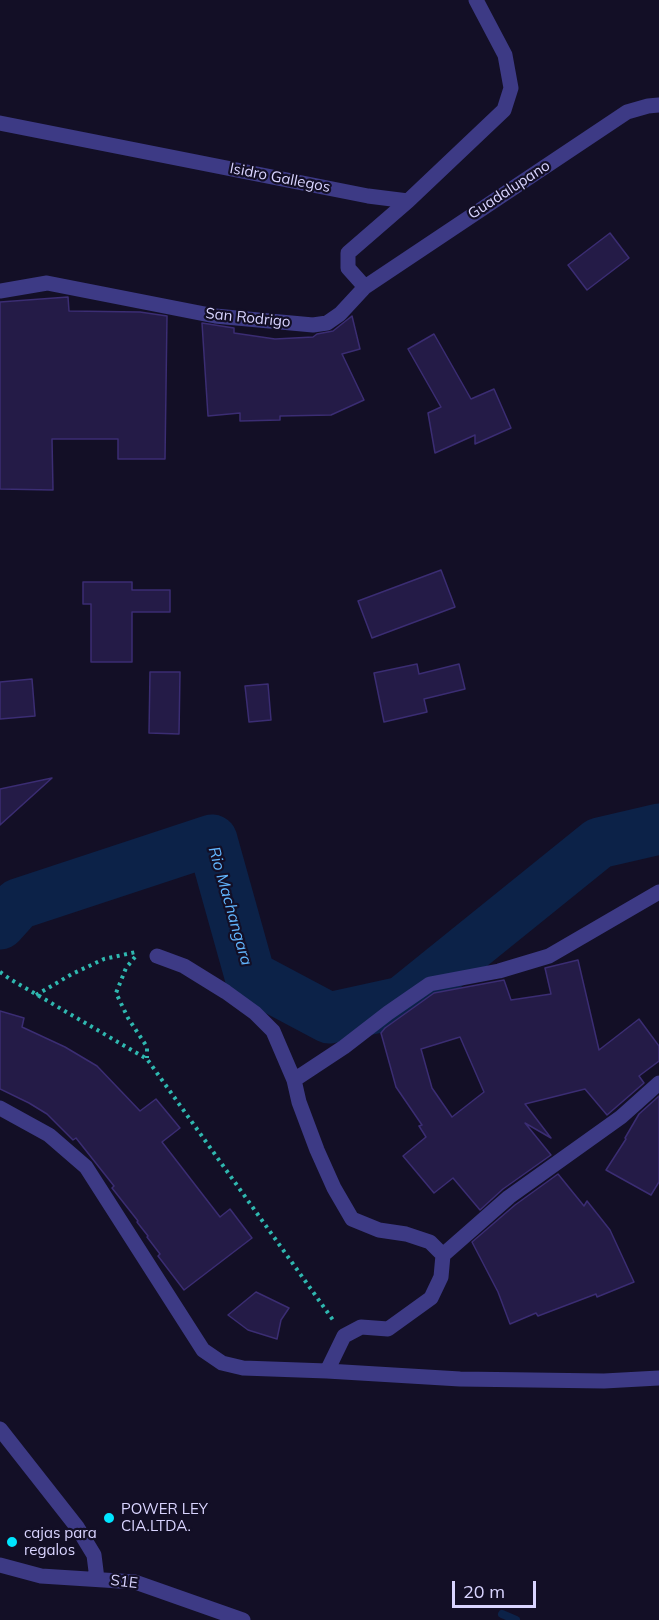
<!DOCTYPE html>
<style>
body{margin:0}
#map{position:relative;width:659px;height:1620px;overflow:hidden;background:#130f26;font-family:Mulish,sans-serif}
canvas{display:block}
.scale{position:absolute;left:452px;top:1581px;width:84px;height:27px;box-sizing:border-box;border:3px solid #d9d4ff;border-top:0;padding-left:8px;font-size:18px;line-height:21px;white-space:nowrap;color:#d9d4ff;-webkit-text-stroke:4px #130f26;paint-order:stroke}
</style>
<div id="map">
<canvas width="659" height="1620"></canvas>
<div class="scale">20 m</div>
</div>
<script>
const ctx = document.querySelector('canvas').getContext('2d');
ctx.lineJoin = 'round';
function strokePath(path, color, width, dash) {
  ctx.strokeStyle = color;
  ctx.lineWidth = width;
  ctx.lineCap = dash ? 'butt' : 'round';
  ctx.setLineDash(dash || []);
  ctx.stroke(path);
}
function paint(path, color) {
  ctx.fillStyle = color;
  ctx.fill(path, 'evenodd');
}
function label(font, color, halo, rows, align = 'center') {
  ctx.font = font + ' Mulish,sans-serif';
  ctx.lineWidth = 4.5;
  ctx.setLineDash([]);
  ctx.textBaseline = 'middle';
  ctx.strokeStyle = halo;
  ctx.fillStyle = color;
  for (const [text, x, y, turn = 0] of rows) {
    ctx.save();
    ctx.translate(x, y);
    ctx.rotate((+turn || 0) * Math.PI / 180);
    ctx.textAlign = isNaN(turn) ? turn : align;
    if (halo) ctx.strokeText(text, 0, 0);
    ctx.fillText(text, 0, 0);
    ctx.restore();
  }
}
const stream = new Path2D(`
 M 502,1614 L 516,1620`);
const river = new Path2D(`
 M 0,924 L 18,904 L 212,840 L 250,976 L 329,1018 L 402,1002 L 599,843 L 659,829`);
const building = new Path2D(`
 M 610,233 L 629,258 L 587,290 L 568,265 Z
 M 68,297 L 69,311 L 140,312 L 167,316 L 165,459 L 118,459 L 118,439 L 52,439 L 53,490 L 0,489 L 0,302 Z
 M 352,316 L 360,349 L 342,354 L 364,400 L 331,415 L 280,416 L 280,420 L 240,421 L 240,413 L 208,416 L 202,323 L 234,328 L 234,333 L 275,339 L 313,337 L 317,334 L 333,331 Z
 M 434,334 L 471,399 L 494,389 L 511,428 L 475,444 L 475,435 L 435,453 L 428,413 L 441,407 L 408,349 Z
 M 441,570 L 455,607 L 372,638 L 358,601 Z
 M 83,582 L 132,582 L 132,590 L 170,590 L 170,612 L 132,612 L 132,662 L 91,662 L 91,604 L 83,604 Z
 M 417,664 L 419,674 L 459,664 L 465,689 L 424,699 L 427,712 L 384,722 L 374,673 Z
 M 150,672 L 180,672 L 179,734 L 149,733 Z
 M 32,679 L 35,716 L 0,719 L 0,682 Z
 M 268,684 L 271,720 L 249,722 L 245,686 Z
 M 52,778 L 0,825 L 0,789 Z
 M 578,960 L 599,1050 L 639,1019 L 659,1046 L 659,1061 L 639,1076 L 644,1083 L 607,1115 L 585,1089 L 525,1104 L 551,1138 L 525,1123 L 551,1155 L 503,1189 L 480,1210 L 453,1178 L 434,1193 L 403,1156 L 426,1137 L 419,1126 L 422,1125 L 396,1087 L 381,1033 L 385,1028 L 434,993 L 504,980 L 511,1000 L 551,994 L 545,968 ZM 460,1037 L 484,1092 L 452,1117 L 432,1088 L 421,1049 Z
 M 0,1011 L 24,1018 L 22,1027 L 65,1047 L 97,1066 L 140,1111 L 156,1099 L 180,1128 L 162,1142 L 220,1217 L 230,1209 L 252,1238 L 184,1290 L 158,1256 L 160,1254 L 147,1237 L 148,1236 L 137,1222 L 138,1221 L 112,1188 L 114,1186 L 76,1138 L 73,1140 L 47,1114 L 29,1103 L 0,1089 Z
 M 659,1096 L 659,1182 L 651,1195 L 606,1170 L 626,1139 L 625,1138 L 639,1114 Z
 M 558,1174 L 584,1206 L 587,1201 L 610,1230 L 634,1282 L 597,1297 L 596,1294 L 538,1316 L 536,1313 L 510,1324 L 498,1292 L 472,1242 L 515,1205 Z
 M 256,1292 L 289,1308 L 281,1320 L 277,1339 L 248,1330 L 228,1315 Z`);
const path = new Path2D(`
 M 135,957 L 126,968 L 116,993 L 128,1018 L 147,1047 L 147,1058
 M 0,972 L 10,979 L 147,1059 L 333,1320
 M 36,995 L 72,974 L 104,959 L 136,952`);
const street = new Path2D(`
 M 0,123 L 368,196 L 408,201
 M 365,287 L 348,268 L 348,253 L 408,201 L 504,110 L 511,88 L 505,55 L 476,0
 M 0,291 L 47,283 L 215,316 L 313,325 L 327,323 L 340,314 L 365,287 L 627,112 L 648,106 L 659,105
 M 157,956 L 184,966 L 226,992 L 255,1013 L 273,1031 L 294,1080 L 299,1102 L 317,1150 L 334,1188 L 352,1219 L 379,1230 L 406,1234 L 430,1242 L 443,1255 L 441,1277 L 431,1298 L 388,1329 L 361,1327 L 344,1336 L 327,1371
 M 294,1080 L 344,1047 L 388,1013 L 430,984 L 499,971 L 549,956 L 659,892
 M 0,1108 L 49,1135 L 86,1167 L 203,1350 L 222,1363 L 243,1368 L 327,1371 L 460,1379 L 604,1381 L 659,1378
 M 443,1255 L 509,1197 L 621,1117 L 659,1083
 M 0,1429 L 77,1527 L 94,1555 L 97,1579
 M 0,1565 L 41,1576 L 135,1582 L 243,1620`);
const markers = [
 [109,1518,6,"#00e5ff"],
 [12,1542,6,"#00e5ff"]
];
const streetNames = [
 ["Isidro Gallegos",280,178,11],
 ["Guadalupano",509,190,-33],
 ["San Rodrigo",248,318,6],
 ["S1E",124,1582,7]
];
const poiNames = [
 ["POWER LEY",121,1509],
 ["CIA.LTDA.",121,1526],
 ["cajas para",24,1533],
 ["regalos",24,1550]
];
const waterNames = [
 ["Rio Machangara",230,906,74]
];
strokePath(stream, '#0c2248', 8);
strokePath(river, '#0c2248', 51);
paint(building, '#241b47');
strokePath(building, '#3b2d73', 1.5);
strokePath(path, '#2fb8b0', 4, [3, 4.5]);
strokePath(street, '#3d3a85', 15);
for (const [x, y, r, color] of markers) {
  const dot = new Path2D();
  dot.arc(x, y, r, 0, 2 * Math.PI);
  ctx.fillStyle = color;
  ctx.fill(dot);
  strokePath(dot, '#130f26', 2);
}
label('15px', '#d9d4ff', '#130f26', streetNames);
label('15px', '#d9d4ff', '#130f26', poiNames, 'left');
label('italic 16px', '#62b6ff', '#130f26', waterNames);
</script>
